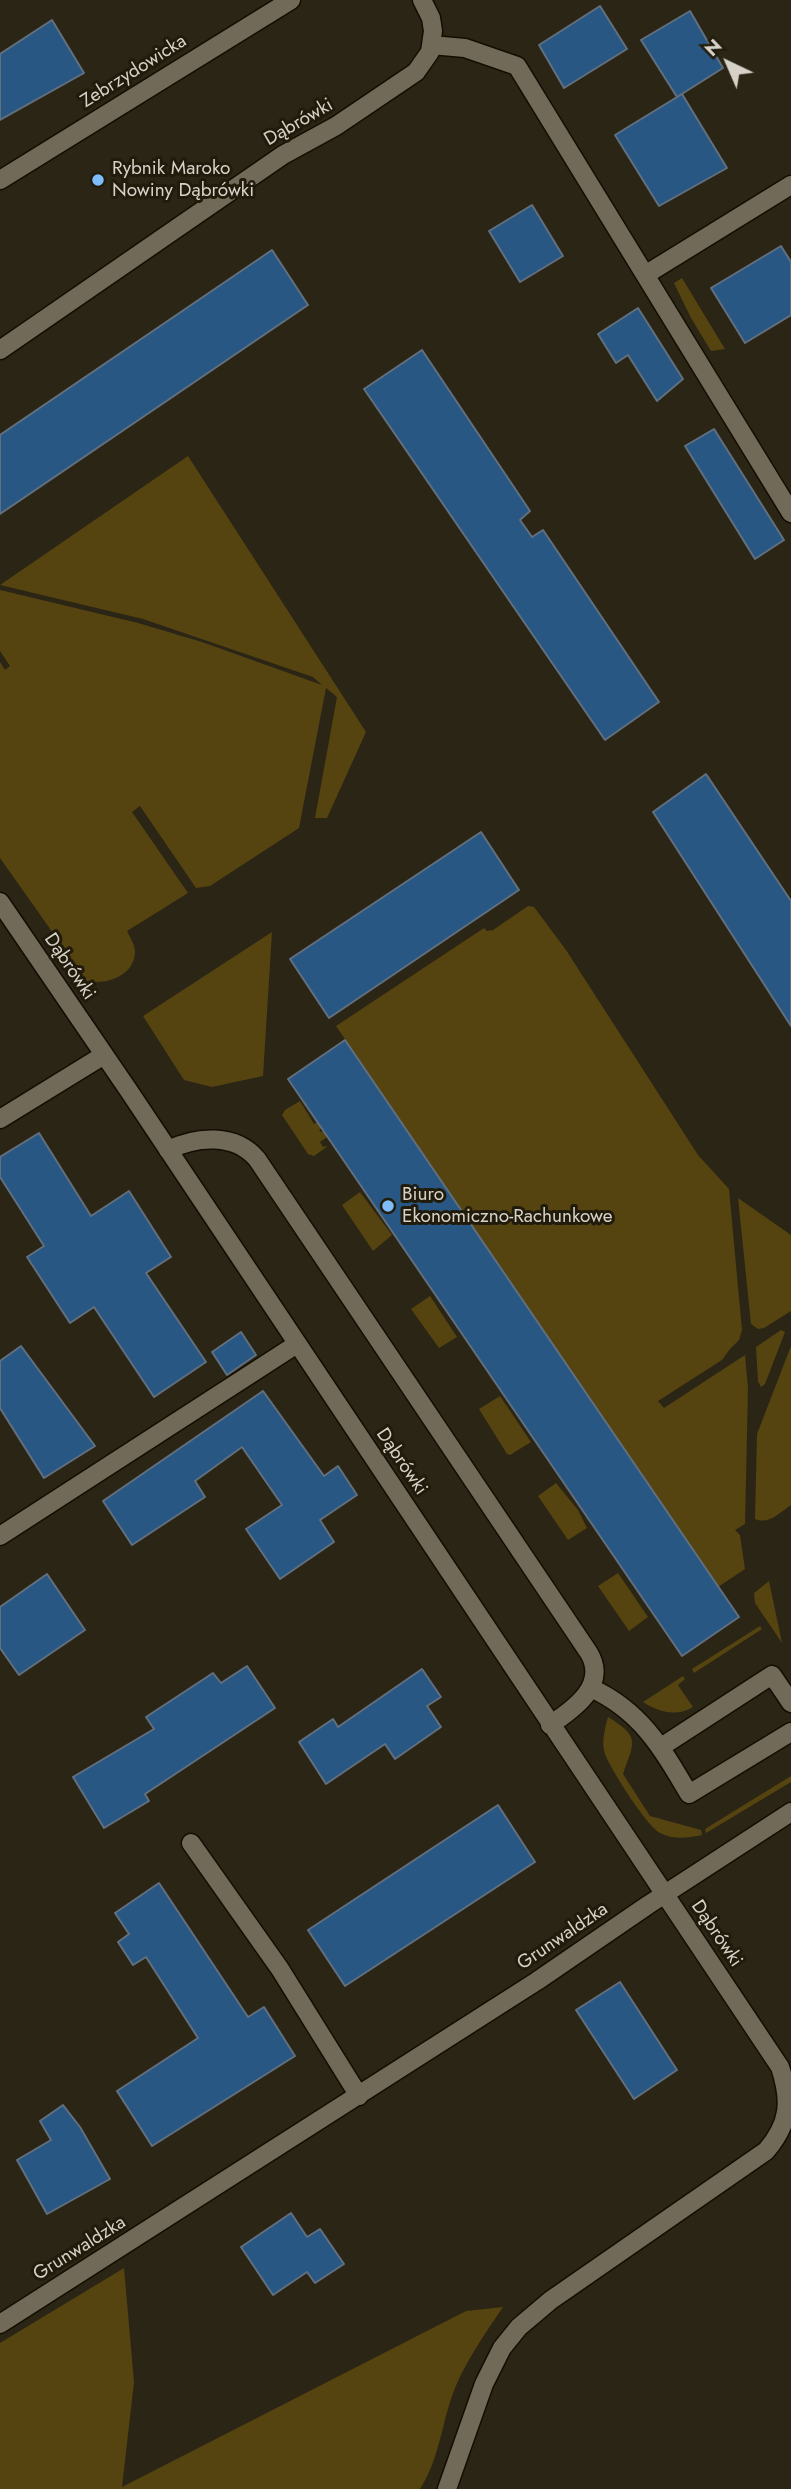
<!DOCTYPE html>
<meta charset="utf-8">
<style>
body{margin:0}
#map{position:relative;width:791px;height:2489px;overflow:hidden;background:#2b2515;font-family:Jost,sans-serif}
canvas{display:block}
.north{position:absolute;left:693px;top:28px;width:70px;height:70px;-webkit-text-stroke:5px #211b0c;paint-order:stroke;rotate:316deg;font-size:19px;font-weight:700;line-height:28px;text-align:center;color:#d6d2c8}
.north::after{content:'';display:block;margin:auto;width:24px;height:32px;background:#d6d2c8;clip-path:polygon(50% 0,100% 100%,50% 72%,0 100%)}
</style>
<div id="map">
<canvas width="791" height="2489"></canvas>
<div class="north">N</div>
</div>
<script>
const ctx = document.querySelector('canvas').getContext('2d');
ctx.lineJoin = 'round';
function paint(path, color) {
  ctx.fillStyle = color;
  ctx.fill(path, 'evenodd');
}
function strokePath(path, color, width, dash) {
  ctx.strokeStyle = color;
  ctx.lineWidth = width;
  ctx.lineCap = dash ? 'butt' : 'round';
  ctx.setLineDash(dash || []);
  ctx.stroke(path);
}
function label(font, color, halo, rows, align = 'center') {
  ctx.font = font + ' Jost,sans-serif';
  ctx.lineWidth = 6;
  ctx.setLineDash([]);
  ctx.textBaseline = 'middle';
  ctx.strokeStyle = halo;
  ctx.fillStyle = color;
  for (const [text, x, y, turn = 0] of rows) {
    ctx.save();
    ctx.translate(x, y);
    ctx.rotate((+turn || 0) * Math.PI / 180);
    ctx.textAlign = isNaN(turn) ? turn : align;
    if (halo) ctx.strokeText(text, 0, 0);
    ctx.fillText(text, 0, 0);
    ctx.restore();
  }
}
const green = new Path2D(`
 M 682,278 L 725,349 L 711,351 L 691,318 L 674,283 Z
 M 188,456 L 366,732 L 327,818 L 315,818 L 337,697 L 326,688 L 299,828 L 210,886 L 196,888 L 140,806 L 132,812 L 188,893 L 127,931 C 130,937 135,945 135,952 C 134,976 107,985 87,981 L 0,858 L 0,662 L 5,670 L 10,666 L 0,651 L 0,590 L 138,623 L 202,642 L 322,685 L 313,677 L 143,619 L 0,585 Z
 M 528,906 L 534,907 L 566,950 L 698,1155 L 729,1189 L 742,1330 L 739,1340 L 730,1349 L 722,1360 L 658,1401 L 664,1408 L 745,1355 L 748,1388 L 745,1524 L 735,1530 L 740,1535 L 745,1569 L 718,1587 L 336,1026 L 484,928 L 487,931 L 493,930 Z
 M 272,932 L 263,1076 L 212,1087 L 184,1080 L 143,1016 Z
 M 300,1101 L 314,1124 L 317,1122 L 322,1128 L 319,1130 L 321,1132 L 324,1131 L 327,1137 L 320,1142 L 323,1147 L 328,1146 L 314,1156 L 308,1154 L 282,1115 L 285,1110 Z
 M 360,1192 L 392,1235 L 373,1251 L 342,1205 Z
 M 738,1198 L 791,1235 L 791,1311 L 764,1328 L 758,1329 L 751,1324 Z
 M 430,1296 L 457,1337 L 439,1348 L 411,1309 Z
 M 781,1330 L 785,1332 L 765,1384 L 761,1387 L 758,1381 L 756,1347 Z
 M 791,1346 L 791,1505 C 779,1513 769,1525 755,1519 L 757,1434 Z
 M 500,1396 L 531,1442 L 510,1455 L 507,1454 L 479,1409 Z
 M 556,1483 L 578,1510 L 587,1528 L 568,1540 L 538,1496 Z
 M 618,1573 L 648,1617 L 629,1631 L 598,1586 Z
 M 769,1581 L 782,1643 L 755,1603 L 754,1593 Z
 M 760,1626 L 762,1629 L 694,1673 L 692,1669 Z
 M 683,1676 L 685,1679 L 678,1685 L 693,1707 C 677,1717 658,1712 643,1702 Z
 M 608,1717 C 641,1737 634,1742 623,1774 L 650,1816 L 701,1830 L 702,1835 C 688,1838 674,1840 660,1833 C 646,1825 611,1770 605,1754 C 601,1742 605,1728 608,1717 Z
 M 791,1776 L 791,1782 L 706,1833 L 705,1829 Z
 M 124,2268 L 134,2382 L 122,2487 L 466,2311 L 503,2307 C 483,2337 461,2367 450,2402 C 441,2431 437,2463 420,2489 L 0,2489 L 0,2343 Z`);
const building = new Path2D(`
 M 600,6 L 627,49 L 564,88 L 539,45 Z
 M 690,11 L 723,68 L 677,97 L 641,40 Z
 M 52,20 L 84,73 L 0,120 L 0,54 Z
 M 682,94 L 727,168 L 659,206 L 615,135 Z
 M 532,205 L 563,256 L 520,282 L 489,231 Z
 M 781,246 L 791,262 L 791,315 L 745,343 L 711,288 Z
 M 272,250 L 308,305 L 0,514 L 0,435 Z
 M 638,308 L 683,379 L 657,401 L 628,355 L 616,363 L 598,334 Z
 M 422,350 L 530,511 L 520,520 L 532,537 L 543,530 L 659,702 L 605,740 L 364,389 Z
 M 714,429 L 784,540 L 755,559 L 685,446 Z
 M 706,774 L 791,901 L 791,1026 L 653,812 Z
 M 481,832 L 519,890 L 329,1018 L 290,959 Z
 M 345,1040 L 739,1617 L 682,1656 L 288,1079 Z
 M 39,1133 L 91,1216 L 129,1191 L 171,1257 L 146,1273 L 206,1362 L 154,1397 L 94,1307 L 70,1323 L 27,1257 L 44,1246 L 0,1177 L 0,1157 Z
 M 241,1332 L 256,1355 L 227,1375 L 212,1352 Z
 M 21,1346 L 95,1446 L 44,1478 L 0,1408 L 0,1361 Z
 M 263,1391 L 324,1476 L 338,1466 L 357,1495 L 320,1520 L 334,1542 L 280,1579 L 246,1529 L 282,1505 L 242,1447 L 195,1481 L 205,1497 L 132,1545 L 103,1501 Z
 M 47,1574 L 85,1630 L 19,1675 L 0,1648 L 0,1607 Z
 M 247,1666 L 275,1708 L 145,1794 L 149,1801 L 104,1828 L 73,1777 L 154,1729 L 146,1717 L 213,1673 L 221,1683 Z
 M 422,1669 L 441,1697 L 427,1706 L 441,1727 L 395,1759 L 385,1744 L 326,1784 L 299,1742 L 333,1719 L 338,1727 Z
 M 498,1805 L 535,1862 L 345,1986 L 308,1930 Z
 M 159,1883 L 248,2017 L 264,2007 L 295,2056 L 152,2146 L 117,2091 L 198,2038 L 146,1957 L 133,1965 L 118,1942 L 129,1934 L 115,1913 Z
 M 620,1982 L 677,2070 L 634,2099 L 576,2010 Z
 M 63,2105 L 80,2127 L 110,2179 L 47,2214 L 17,2160 L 51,2140 L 40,2121 Z
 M 291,2213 L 307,2237 L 320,2229 L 344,2264 L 315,2283 L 307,2272 L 273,2295 L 241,2247 Z`);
const minor = new Path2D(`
 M 431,45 L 465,48 L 517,66 L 791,513
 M 0,180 L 291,0
 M 645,275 L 791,185
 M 0,350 L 283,155 L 336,126 L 416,72 L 430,52 L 433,31 L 431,18 L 422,0
 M 0,902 L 129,1091 L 780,2067 C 791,2101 790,2123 766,2151 L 551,2300 L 519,2327 L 502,2348 L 484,2384 L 447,2489
 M 0,1119 L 104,1055
 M 168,1150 C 197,1136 235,1133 257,1159 L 589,1653 C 608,1685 574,1709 550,1725
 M 0,1536 L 297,1344
 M 591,1688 C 641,1711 662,1748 689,1794 L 791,1732
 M 661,1747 L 772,1675 L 791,1703
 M 191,1843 L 280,1969 L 359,2096
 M 0,2324 L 537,1981 L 648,1905 L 791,1812`);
const markers = [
 [98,180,7,"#7fbdfa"],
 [388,1206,7,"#7fbdfa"]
];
const streetNames = [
 ["Zebrzydowicka",134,72,-32],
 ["Dąbrówki",299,123,-30],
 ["Dąbrówki",69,967,56],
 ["Dąbrówki",401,1462,56],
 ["Dąbrówki",716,1934,56],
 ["Grunwaldzka",563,1937,-34],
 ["Grunwaldzka",80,2249,-32]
];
const poiNames = [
 ["Rybnik Maroko",112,169],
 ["Nowiny Dąbrówki",112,191],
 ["Biuro",402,1195],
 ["Ekonomiczno-Rachunkowe",402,1217]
];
paint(green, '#554310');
paint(building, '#285783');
strokePath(building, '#616f7e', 2);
strokePath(minor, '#130e02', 21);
strokePath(minor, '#716a58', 18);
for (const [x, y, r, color] of markers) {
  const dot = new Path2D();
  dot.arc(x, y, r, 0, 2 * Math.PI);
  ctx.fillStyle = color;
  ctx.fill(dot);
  strokePath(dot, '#211b0c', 2.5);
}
label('19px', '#d6d2c8', '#211b0c', streetNames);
label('19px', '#d6d2c8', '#211b0c', poiNames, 'left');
</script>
